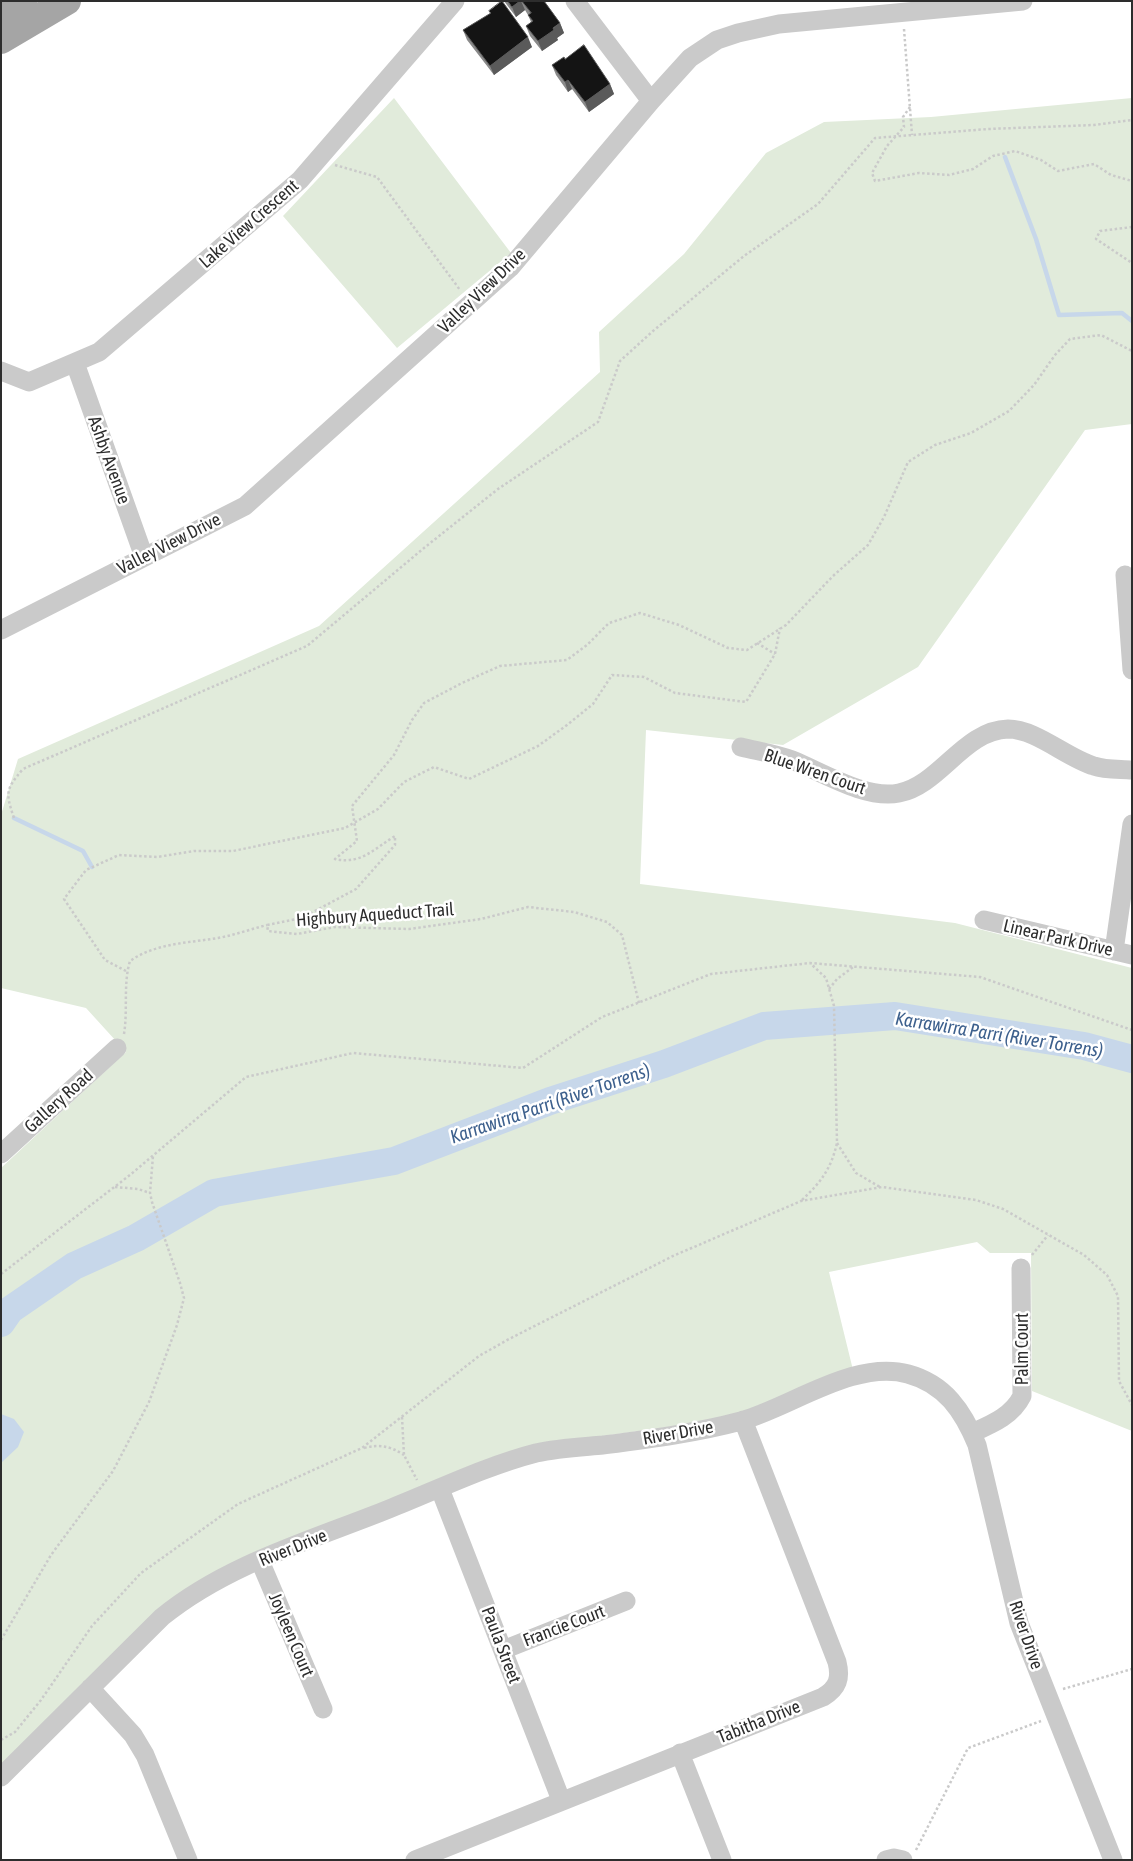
<!DOCTYPE html>
<style>
body{margin:0}
#map{position:relative;width:1133px;height:1861px;overflow:hidden;background:#fff;font-family:"Asap Condensed",sans-serif}
canvas{display:block}
.frame{position:absolute;inset:0;border:2px solid #2d2d2d;pointer-events:none}
</style>
<div id="map">
<canvas width="1133" height="1861"></canvas>
<div class="frame"></div>
</div>
<script>
const ctx = document.querySelector('canvas').getContext('2d');
ctx.lineJoin = 'round';
function paint(path, color) {
  ctx.fillStyle = color;
  ctx.fill(path, 'evenodd');
}
function strokePath(path, color, width, dash) {
  ctx.strokeStyle = color;
  ctx.lineWidth = width;
  ctx.lineCap = dash ? 'butt' : 'round';
  ctx.setLineDash(dash || []);
  ctx.stroke(path);
}
function label(font, color, halo, rows, align = 'center') {
  ctx.font = font + ' "Asap Condensed",sans-serif';
  ctx.lineWidth = 5;
  ctx.setLineDash([]);
  ctx.textBaseline = 'middle';
  ctx.strokeStyle = halo;
  ctx.fillStyle = color;
  for (const [text, x, y, turn = 0] of rows) {
    ctx.save();
    ctx.translate(x, y);
    ctx.rotate((+turn || 0) * Math.PI / 180);
    ctx.textAlign = isNaN(turn) ? turn : align;
    if (halo) ctx.strokeText(text, 0, 0);
    ctx.fillText(text, 0, 0);
    ctx.restore();
  }
}
const green = new Path2D(`
 M 394,98 L 511,253 L 397,348 L 283,216 Z
 M 1132,98 L 1132,424 L 1085,430 L 918,667 L 783,745 L 646,730 L 640,884 L 955,923 L 1132,968 L 1132,1431 L 1032,1391 L 1031,1253 L 990,1253 L 977,1242 L 829,1272 L 853,1370 L 741,1412 L 690,1424 L 537,1445 L 216,1572 L 1,1768 L 1,1168 L 126,1052 L 86,1008 L 1,988 L 1,815 L 18,759 L 319,626 L 600,372 L 599,332 L 684,254 L 766,153 L 824,122 L 931,117 Z`);
const water = new Path2D(`
 M 1,1414 L 14,1419 L 24,1432 L 18,1447 L 1,1463 Z`);
const stream = new Path2D(`
 M 1005,157 L 1036,239 L 1059,315 L 1122,313 L 1132,321
 M 14,818 L 83,851 L 92,867`);
const river = new Path2D(`
 M 1,1323 L 10,1310 L 74,1266 L 136,1238 L 214,1193 L 394,1161 L 550,1101 L 664,1064 L 764,1026 L 895,1016 L 1084,1046 L 1132,1059`);
const path = new Path2D(`
 M 904,29 L 912,135
 M 910,107 L 903,117 L 904,127 L 887,146 L 872,173 L 875,181 L 919,173 L 949,175 L 973,169 L 993,156 L 1015,151 L 1041,160 L 1058,171 L 1094,164 L 1111,175 L 1132,181
 M 335,165 L 377,177 L 460,290
 M 1132,227 L 1100,231 L 1096,239 L 1132,263
 M 757,643 L 775,654
 M 14,818 C 5,792 6,789 23,769 L 307,646 L 424,548 L 498,489 L 598,422 L 620,361 L 653,331 L 744,256 L 818,204 L 875,138 L 988,129 L 1094,125 L 1132,120
 M 126,971 L 105,960 L 64,899 L 86,870 L 119,855 L 157,857 L 194,851 L 233,851 L 345,828 L 378,809 L 404,782 L 434,767 L 469,779 L 538,746 L 567,725 L 593,704 L 612,675 L 644,677 L 675,693 L 746,702 L 775,654 L 780,628
 M 829,989 L 837,979 L 853,967
 M 639,1003 L 622,935 L 607,922 L 574,912 L 528,907 L 481,919 L 409,929 L 335,927 L 297,934 L 268,931 L 267,925 L 302,918 L 356,889 L 395,845 L 395,836 C 375,848 361,865 335,859 L 357,841 L 352,806 L 394,755 L 412,720 L 424,703 L 462,683 L 500,666 L 567,660 L 587,645 L 609,623 L 640,613 L 679,625 L 728,648 L 747,650 L 786,625 L 833,576 L 868,545 L 884,517 L 908,462 L 935,445 L 971,433 L 1009,411 L 1034,385 L 1055,355 L 1070,339 L 1101,335 L 1132,351
 M 124,1034 C 128,1010 123,984 130,961 C 156,943 188,943 218,938 C 235,935 251,929 267,925
 M 837,1143 L 856,1173 L 880,1187
 M 115,1187 L 138,1189 L 150,1193
 M 802,1200 C 821,1182 831,1169 837,1143 L 834,1006 L 826,978 L 810,963
 M 1032,1255 L 1048,1235
 M 1,1274 L 130,1175 L 246,1077 L 353,1053 L 523,1068 L 602,1017 L 711,974 L 810,963 L 980,977 L 1132,1030
 M 402,1417 L 404,1455 L 417,1480
 M 364,1448 C 380,1444 390,1446 404,1455
 M 1,1640 L 51,1555 L 113,1471 L 149,1402 L 177,1325 L 184,1298 L 180,1283 L 152,1202 L 150,1193 L 153,1156
 M 1063,1689 L 1132,1669
 M 1,1740 L 15,1732 L 41,1700 L 92,1626 L 141,1573 L 238,1504 L 362,1448 L 479,1356 L 509,1339 L 673,1256 L 801,1201 L 882,1187 L 976,1200 L 1003,1209 L 1084,1255 L 1107,1275 L 1118,1296 L 1119,1381 L 1132,1405
 M 916,1850 L 968,1748 L 1041,1721`);
const street = new Path2D(`
 M 575,1 L 651,101
 M 75,363 L 144,557
 M 1,371 L 29,382 L 99,352 L 300,180 L 455,1
 M 1125,575 L 1132,670
 M 1,630 L 245,506 L 510,268 L 651,101 L 690,58 L 717,40 L 738,33 L 779,24 L 1023,1
 M 741,747 C 757,751 776,754 792,760 C 822,772 866,800 899,793 C 940,785 964,730 1008,729 C 1036,729 1067,758 1094,766 C 1105,770 1120,769 1132,770
 M 984,920 L 1132,955
 M 1114,951 L 1132,824
 M 1,1154 L 117,1048
 M 972,1433 C 992,1424 1012,1416 1022,1396 L 1021,1268
 M 440,1489 L 561,1800
 M 260,1561 L 323,1709
 M 503,1650 L 626,1601
 M 90,1688 L 133,1735 L 145,1755 L 188,1860
 M 680,1753 L 722,1860
 M 1,1777 L 162,1617 C 227,1564 312,1540 389,1509 C 437,1490 486,1466 536,1453 C 558,1448 581,1447 603,1445 C 649,1439 696,1433 741,1421 C 791,1407 855,1359 908,1374 C 945,1384 963,1411 977,1445 L 1019,1623 L 1113,1860
 M 415,1860 L 823,1697 C 838,1688 841,1678 837,1662 L 743,1420
 M 886,1860 L 894,1858 L 903,1860`);
const primary = new Path2D(`
 M 1,14 L 23,1
 M 1,40 L 67,1`);
const wall = new Path2D(`
 M 504,1 L 544,1 L 560,23 L 564,33 L 557,38 L 558,40 L 542,51 L 530,36 L 526,26 L 531,22 L 528,15 L 525,10 L 516,17 Z
 M 489,11 L 532,47 L 494,75 L 467,40 L 463,30 L 490,14 Z
 M 565,59 L 610,84 L 614,94 L 589,112 L 572,89 L 568,92 L 556,75 L 552,65 Z`);
const shadedWall = new Path2D(`
 M 520,1 L 521,1 L 525,10 L 516,17 L 512,7 Z
 M 560,23 L 564,33 L 557,38 L 558,40 L 542,51 L 538,41 Z
 M 528,37 L 532,47 L 494,75 L 490,66 Z
 M 568,80 L 572,89 L 568,92 L 565,82 Z
 M 610,84 L 614,94 L 589,112 L 585,102 Z`);
const building = new Path2D(`
 M 502,1 L 528,37 L 490,66 L 463,30 L 491,13 L 489,11 Z
 M 508,1 L 520,1 L 512,7 Z
 M 522,1 L 544,1 L 560,23 L 553,28 L 554,30 L 538,41 L 526,26 L 533,21 L 528,15 L 531,13 Z
 M 584,45 L 610,84 L 585,102 L 568,80 L 565,82 L 552,65 L 564,57 L 565,59 Z`);
const streetNames = [
 ["Lake View Crescent",249,224,-41],
 ["Valley View Drive",482,291,-44],
 ["Ashby Avenue",109,460,70],
 ["Valley View Drive",169,544,-27],
 ["Blue Wren Court",815,772,19],
 ["Highbury Aqueduct Trail",375,915,-4],
 ["Linear Park Drive",1058,938,13],
 ["Gallery Road",59,1101,-42],
 ["Palm Court",1022,1349,-90],
 ["River Drive",678,1433,-10],
 ["River Drive",293,1548,-22],
 ["Francie Court",564,1626,-21],
 ["Joyleen Court",291,1635,67],
 ["River Drive",1026,1635,71],
 ["Paula Street",501,1645,69],
 ["Tabitha Drive",759,1722,-22]
];
const waterNames = [
 ["Karrawirra Parri (River Torrens)",999,1035,9],
 ["Karrawirra Parri (River Torrens)",550,1104,-19]
];
paint(green, '#e1ebdb');
paint(water, '#c7d7ea');
strokePath(stream, '#c7d7ea', 4.5);
strokePath(river, '#c7d7ea', 28);
strokePath(path, '#cacaca', 2.5, [2.5, 2.5]);
strokePath(street, '#cacaca', 19);
strokePath(primary, '#a5a5a5', 28);
paint(wall, '#8a8a8a');
paint(shadedWall, '#5a5a5a');
paint(building, '#141414');
strokePath(building, '#5a5a5a', 1);
label('18px', '#2d2d2d', '#fff', streetNames);
label('italic 19px', '#3d608d', '#fff', waterNames);
</script>
